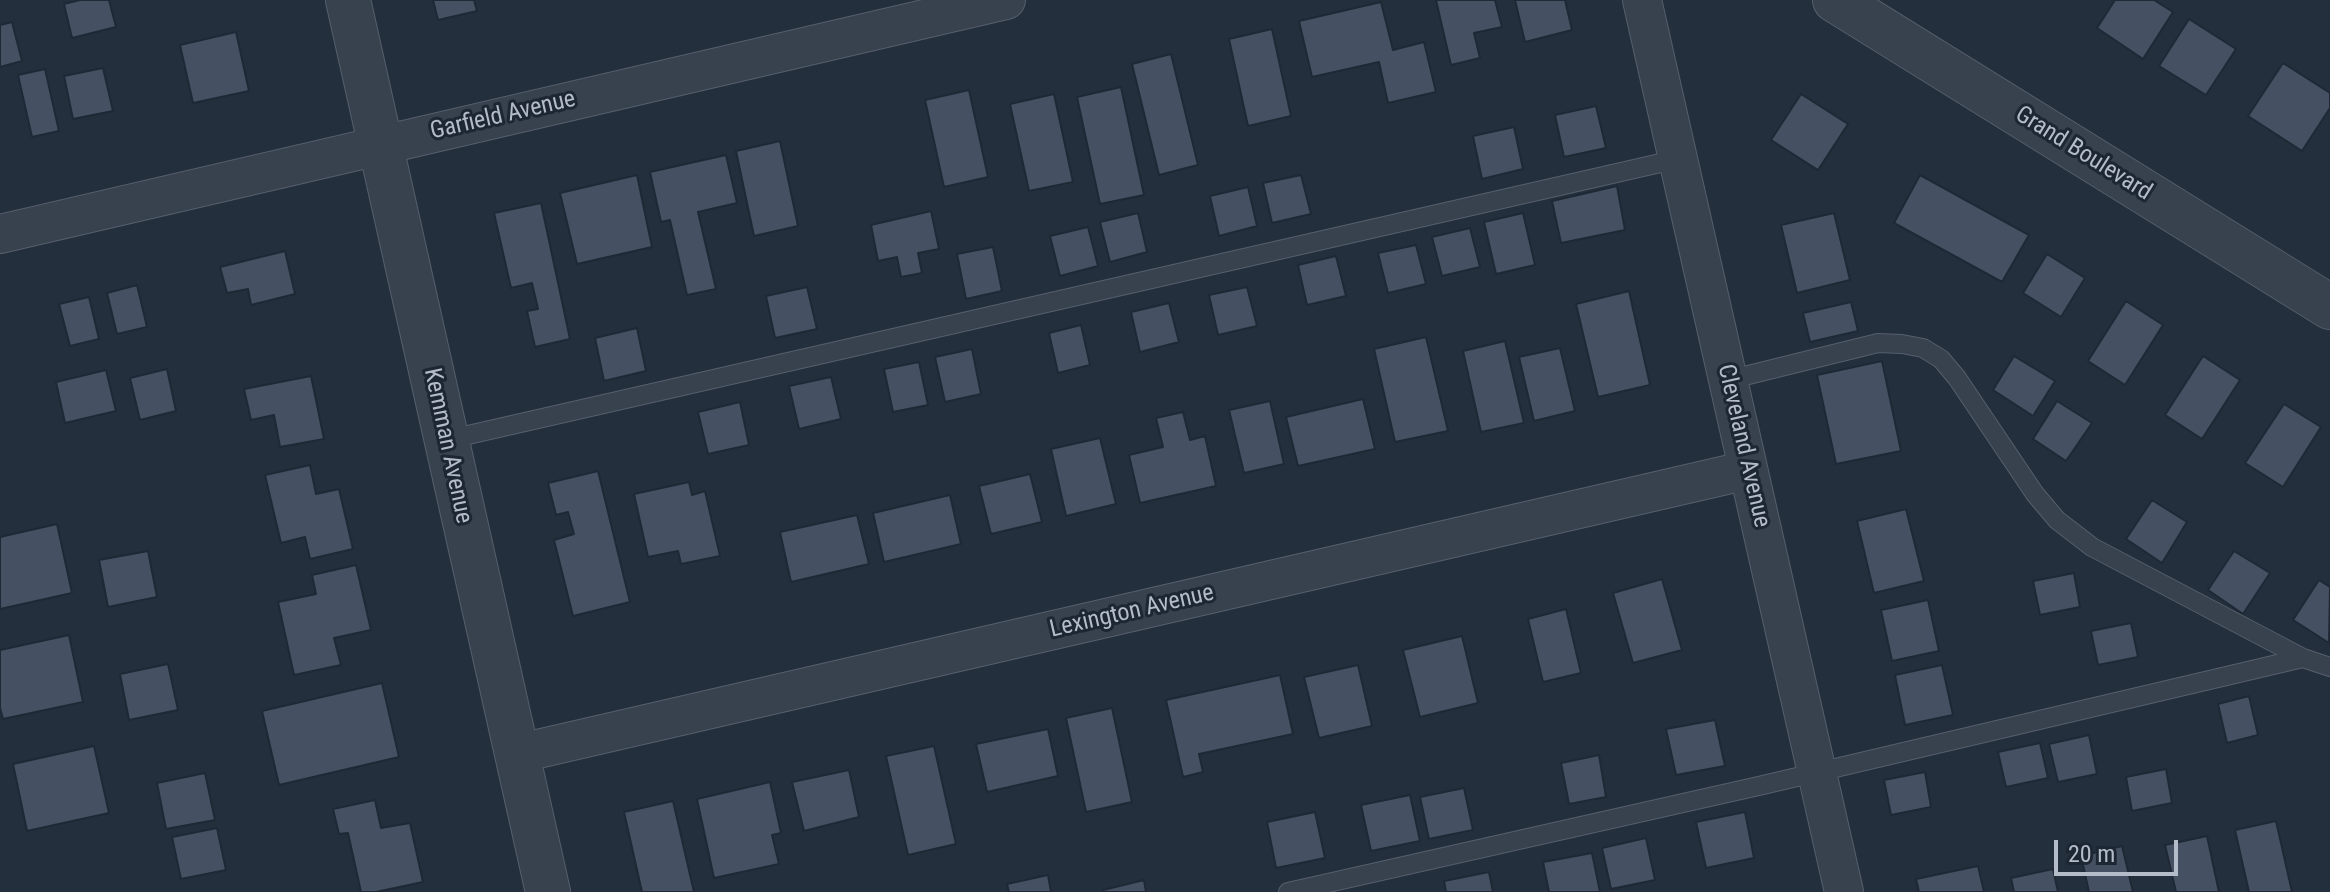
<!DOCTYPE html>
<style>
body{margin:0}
#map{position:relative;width:2330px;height:892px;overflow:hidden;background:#242f3e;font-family:"Roboto Condensed",sans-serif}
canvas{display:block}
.scale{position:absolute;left:2054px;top:840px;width:124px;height:36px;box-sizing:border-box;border:4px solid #b4bcc9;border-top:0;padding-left:10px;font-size:24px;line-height:28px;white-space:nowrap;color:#b4bcc9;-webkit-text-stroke:6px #1d2633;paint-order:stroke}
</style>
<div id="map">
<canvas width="2330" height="892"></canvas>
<div class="scale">20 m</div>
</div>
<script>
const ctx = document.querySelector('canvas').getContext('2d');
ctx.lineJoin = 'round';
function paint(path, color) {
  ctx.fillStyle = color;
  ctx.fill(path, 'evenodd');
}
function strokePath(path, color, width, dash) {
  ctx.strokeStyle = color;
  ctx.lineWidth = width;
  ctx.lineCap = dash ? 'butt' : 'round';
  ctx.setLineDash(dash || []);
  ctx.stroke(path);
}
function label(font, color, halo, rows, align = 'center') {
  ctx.font = font + ' "Roboto Condensed",sans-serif';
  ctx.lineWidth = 6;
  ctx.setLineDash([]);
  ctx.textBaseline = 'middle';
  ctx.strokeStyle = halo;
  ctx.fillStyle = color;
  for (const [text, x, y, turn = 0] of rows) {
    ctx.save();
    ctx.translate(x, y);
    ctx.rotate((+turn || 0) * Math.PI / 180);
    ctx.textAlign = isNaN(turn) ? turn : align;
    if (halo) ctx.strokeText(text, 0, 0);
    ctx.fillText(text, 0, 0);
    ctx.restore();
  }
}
const building = new Path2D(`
 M 80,0 L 109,0 L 116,27 L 72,38 L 64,4 Z
 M 433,0 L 474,0 L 477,11 L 438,20 Z
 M 1436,0 L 1495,0 L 1502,27 L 1474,33 L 1480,58 L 1451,65 Z
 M 1515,0 L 1565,0 L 1572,30 L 1525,42 Z
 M 2115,0 L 2154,0 L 2173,12 L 2143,59 L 2097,28 Z
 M 1381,2 L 1393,50 L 1424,42 L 1436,92 L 1388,103 L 1379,62 L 1312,77 L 1299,21 Z
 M 2189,19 L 2236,49 L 2206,95 L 2159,66 Z
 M 12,22 L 22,61 L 0,67 L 0,25 Z
 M 1272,29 L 1291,116 L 1248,126 L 1229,39 Z
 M 236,32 L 249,91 L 193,103 L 180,45 Z
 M 1171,54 L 1198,165 L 1159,175 L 1132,64 Z
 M 2283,63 L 2330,93 L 2330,108 L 2302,151 L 2248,116 Z
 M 103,68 L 113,111 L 73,119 L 64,76 Z
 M 45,69 L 59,131 L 32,137 L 18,75 Z
 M 1121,87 L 1144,195 L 1100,204 L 1077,97 Z
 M 969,90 L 988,177 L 944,187 L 925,100 Z
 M 1054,94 L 1073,182 L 1029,191 L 1010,104 Z
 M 1801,94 L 1848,124 L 1818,170 L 1771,140 Z
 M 1596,106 L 1606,148 L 1564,157 L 1555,115 Z
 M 1514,127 L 1523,169 L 1482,179 L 1473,136 Z
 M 780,141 L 798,226 L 754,236 L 736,151 Z
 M 726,155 L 737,203 L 698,212 L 716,289 L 687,295 L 670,220 L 661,222 L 650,172 Z
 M 637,175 L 652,247 L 577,264 L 560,193 Z
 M 1301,175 L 1311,214 L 1272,223 L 1263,183 Z
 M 1920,175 L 2029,235 L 2002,282 L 1894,223 Z
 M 1617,186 L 1625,230 L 1561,243 L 1552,201 Z
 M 1248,187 L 1257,226 L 1219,236 L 1210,196 Z
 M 541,203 L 570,339 L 535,347 L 527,311 L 538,309 L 532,283 L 511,288 L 494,213 Z
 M 931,211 L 939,249 L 918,253 L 922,273 L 901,277 L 897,257 L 878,261 L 871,225 Z
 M 1138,213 L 1147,252 L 1110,262 L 1100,222 Z
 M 1523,213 L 1535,265 L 1496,274 L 1484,222 Z
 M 1834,213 L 1850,280 L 1797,293 L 1781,225 Z
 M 1088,227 L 1098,266 L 1060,276 L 1050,236 Z
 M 1470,228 L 1480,267 L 1442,276 L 1432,237 Z
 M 1416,245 L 1426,284 L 1388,293 L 1378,253 Z
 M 993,247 L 1002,291 L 966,299 L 957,254 Z
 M 285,251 L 295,294 L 251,305 L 248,289 L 227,293 L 220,267 Z
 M 2047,254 L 2085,278 L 2061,317 L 2023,293 Z
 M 1336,256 L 1346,296 L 1307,305 L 1298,265 Z
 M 137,285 L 147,327 L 117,334 L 107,293 Z
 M 807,287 L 817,329 L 775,338 L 766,296 Z
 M 1247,287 L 1257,326 L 1218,335 L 1209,295 Z
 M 1629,291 L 1650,385 L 1598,397 L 1576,304 Z
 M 89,297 L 99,339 L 70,346 L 59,304 Z
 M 2126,301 L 2163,325 L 2125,385 L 2088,361 Z
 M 1851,302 L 1858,331 L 1810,342 L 1803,313 Z
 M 1169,303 L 1179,342 L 1140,352 L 1131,312 Z
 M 1081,325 L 1090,365 L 1058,373 L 1049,333 Z
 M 637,328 L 646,371 L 604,381 L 595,338 Z
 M 1426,337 L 1448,431 L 1395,442 L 1374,349 Z
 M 1505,341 L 1524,423 L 1481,432 L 1463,351 Z
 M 1560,348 L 1575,411 L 1534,421 L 1519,357 Z
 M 972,349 L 981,394 L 945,402 L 935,357 Z
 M 2014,356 L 2055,381 L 2033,416 L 1993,390 Z
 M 2203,356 L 2240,380 L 2202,439 L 2165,415 Z
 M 1882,361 L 1901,451 L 1836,464 L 1817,375 Z
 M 919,362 L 928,405 L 893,412 L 884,369 Z
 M 167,369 L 176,411 L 140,420 L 130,378 Z
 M 106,370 L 116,411 L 65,423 L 56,382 Z
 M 311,376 L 324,439 L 280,447 L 274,415 L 251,420 L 244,389 Z
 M 831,377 L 841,419 L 799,429 L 789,386 Z
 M 1363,399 L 1375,449 L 1298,466 L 1286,417 Z
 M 1270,401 L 1284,464 L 1244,473 L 1229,410 Z
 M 2057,401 L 2092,423 L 2066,461 L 2033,439 Z
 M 740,402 L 749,445 L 708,454 L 698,412 Z
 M 2284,404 L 2321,427 L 2283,487 L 2245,463 Z
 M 1183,412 L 1190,440 L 1205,436 L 1216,486 L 1140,503 L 1129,455 L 1163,447 L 1156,418 Z
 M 1100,438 L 1116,504 L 1066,516 L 1051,449 Z
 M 310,465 L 316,494 L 339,489 L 353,549 L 310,559 L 305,537 L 281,543 L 265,475 Z
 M 598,471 L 630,602 L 573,616 L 554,540 L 574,534 L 568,512 L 556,515 L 548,483 Z
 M 1030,474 L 1042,522 L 991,534 L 979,486 Z
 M 689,482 L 692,495 L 705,491 L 720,556 L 681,564 L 678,551 L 648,557 L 634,494 Z
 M 950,495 L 961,544 L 884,562 L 873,513 Z
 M 2152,500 L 2187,522 L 2162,563 L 2126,539 Z
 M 1906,509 L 1924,581 L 1874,593 L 1857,521 Z
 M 857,515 L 869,564 L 791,582 L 780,532 Z
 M 57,524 L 72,593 L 0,609 L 0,537 Z
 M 148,551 L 157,597 L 108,607 L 99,560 Z
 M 2234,551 L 2270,573 L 2243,614 L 2208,590 Z
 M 356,565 L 371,630 L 334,638 L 341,665 L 294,675 L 278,602 L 316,594 L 312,575 Z
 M 2074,573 L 2080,607 L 2040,615 L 2033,581 Z
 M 1662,579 L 1682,650 L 1633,663 L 1613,593 Z
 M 2319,580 L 2330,587 L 2329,643 L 2293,620 Z
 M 1928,600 L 1939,651 L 1892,661 L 1881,610 Z
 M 1566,609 L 1581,673 L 1543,682 L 1528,619 Z
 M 2131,623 L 2138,657 L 2098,665 L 2091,631 Z
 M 69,635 L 83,702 L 3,719 L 0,708 L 0,650 Z
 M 1462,636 L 1478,703 L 1420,717 L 1403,650 Z
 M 168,664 L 178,710 L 129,720 L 120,674 Z
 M 1358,665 L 1372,726 L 1319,738 L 1304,677 Z
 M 1942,665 L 1953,715 L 1905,725 L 1895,675 Z
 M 1280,675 L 1293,734 L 1199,754 L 1203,772 L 1183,777 L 1166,700 Z
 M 382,683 L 399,757 L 279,785 L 262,711 Z
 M 2249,696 L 2258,735 L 2227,743 L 2218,704 Z
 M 1112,708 L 1132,802 L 1086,812 L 1066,718 Z
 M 1715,720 L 1725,766 L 1676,775 L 1666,729 Z
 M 1048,729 L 1058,776 L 987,792 L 976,744 Z
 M 2089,735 L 2097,774 L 2058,782 L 2049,744 Z
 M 2040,743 L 2048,778 L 2006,787 L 1998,752 Z
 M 94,746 L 109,813 L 27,831 L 13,764 Z
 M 934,746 L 956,844 L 908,855 L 886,756 Z
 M 1599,755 L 1606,797 L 1569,804 L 1561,763 Z
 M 2166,769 L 2172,803 L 2132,811 L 2126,777 Z
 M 849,770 L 859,817 L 804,831 L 792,782 Z
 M 1925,772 L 1931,807 L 1891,815 L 1884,780 Z
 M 205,773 L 215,820 L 166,829 L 157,783 Z
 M 770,782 L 781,833 L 772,835 L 779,864 L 714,878 L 697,799 Z
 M 1464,788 L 1473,830 L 1429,839 L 1420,797 Z
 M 1410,795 L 1420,841 L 1371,851 L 1361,805 Z
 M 375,800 L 381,828 L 410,823 L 423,882 L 376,892 L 361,892 L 348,833 L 339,834 L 333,809 Z
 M 673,801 L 694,892 L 642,892 L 624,812 Z
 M 1315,812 L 1325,858 L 1276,868 L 1267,822 Z
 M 1745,812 L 1754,858 L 1706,868 L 1696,822 Z
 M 2276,821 L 2292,892 L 2249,892 L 2235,830 Z
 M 217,828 L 226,870 L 181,879 L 172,837 Z
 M 2207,836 L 2219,892 L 2176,892 L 2165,845 Z
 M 1646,838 L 1655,880 L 1611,889 L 1602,848 Z
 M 2122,846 L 2133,892 L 2089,892 L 2081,856 Z
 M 1592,853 L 1600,892 L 1549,892 L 1543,862 Z
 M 1978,866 L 1984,892 L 1919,892 L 1916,879 Z
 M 2053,869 L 2058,892 L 2014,892 L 2011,878 Z
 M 1489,872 L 1493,892 L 1446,892 L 1444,881 Z
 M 1048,875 L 1051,892 L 1009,892 L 1007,884 Z
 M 1144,880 L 1146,892 L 1104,892 L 1103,890 Z`);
const service = new Path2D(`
 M 1728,380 L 1878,343 L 1902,344 L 1923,348 L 1941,359 L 1957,378 L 2035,494 L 2057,520 L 2092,547 L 2303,658 L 2330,667
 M 446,440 L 1678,159
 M 1288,892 L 1763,785 L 2303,658`);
const minor = new Path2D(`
 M 1642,0 L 1844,892
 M 0,234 L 1006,0
 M 516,754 L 1748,470`);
const tertiary = new Path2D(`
 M 348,0 L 548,892
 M 1835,0 L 2330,307`);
const streetNames = [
 ["Garfield Avenue",503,116,-13],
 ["Grand Boulevard",2083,154,32],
 ["Kemman Avenue",447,446,78],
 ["Cleveland Avenue",1743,446,77],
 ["Lexington Avenue",1132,612,-13]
];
paint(building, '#455162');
strokePath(building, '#1f2835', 2);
strokePath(service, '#565f6c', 20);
strokePath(minor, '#565f6c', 40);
strokePath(tertiary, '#565f6c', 46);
strokePath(service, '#38414e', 18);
strokePath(minor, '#38414e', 38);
strokePath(tertiary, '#38414e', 44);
label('24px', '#b4bcc9', '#1d2633', streetNames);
</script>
